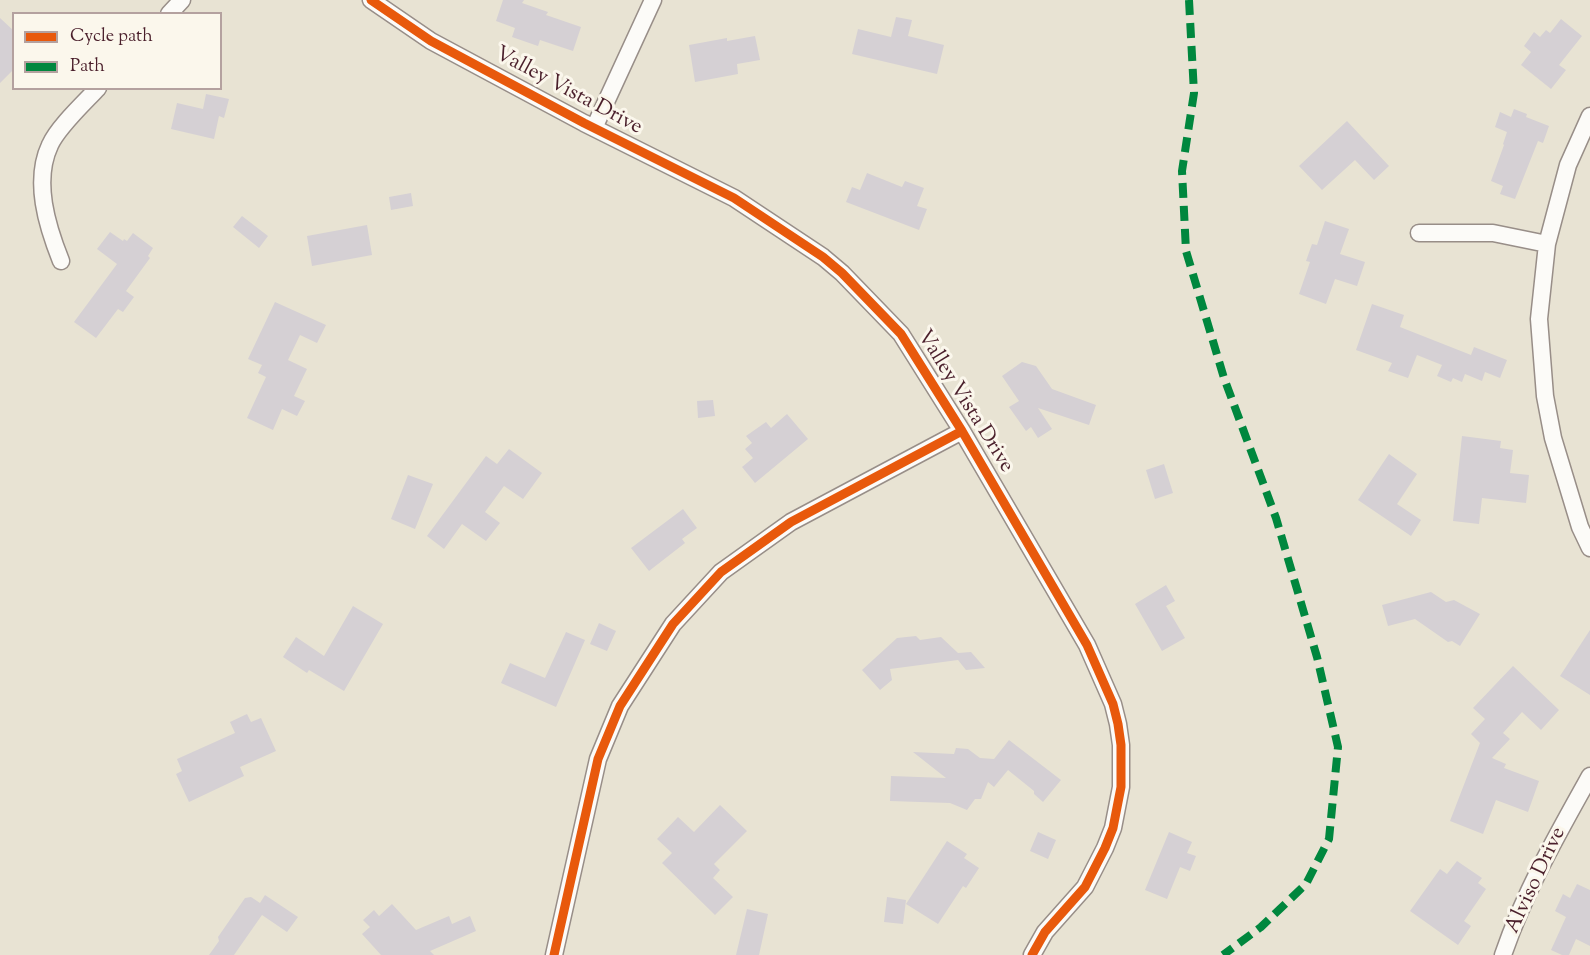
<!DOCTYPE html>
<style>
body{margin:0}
#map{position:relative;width:1590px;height:955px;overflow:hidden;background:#e8e3d3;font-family:"Sorts Mill Goudy",serif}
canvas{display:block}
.legend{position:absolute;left:12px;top:12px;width:210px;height:78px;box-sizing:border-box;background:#fbf7ec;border:2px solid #b4a19f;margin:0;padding:8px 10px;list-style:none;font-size:18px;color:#4a1f2b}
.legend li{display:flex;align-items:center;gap:12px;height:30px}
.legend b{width:30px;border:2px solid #b4a19f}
</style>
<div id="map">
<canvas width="1590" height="955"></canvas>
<ul class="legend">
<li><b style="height:8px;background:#e8590c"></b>Cycle path</li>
<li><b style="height:8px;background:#00873e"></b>Path</li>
</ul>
</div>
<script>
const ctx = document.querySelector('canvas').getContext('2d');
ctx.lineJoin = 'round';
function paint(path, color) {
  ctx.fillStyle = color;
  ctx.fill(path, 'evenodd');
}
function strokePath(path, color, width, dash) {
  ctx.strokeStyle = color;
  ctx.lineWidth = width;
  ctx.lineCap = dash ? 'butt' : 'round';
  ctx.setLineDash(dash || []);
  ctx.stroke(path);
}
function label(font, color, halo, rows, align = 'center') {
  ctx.font = font + ' "Sorts Mill Goudy",serif';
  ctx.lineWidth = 6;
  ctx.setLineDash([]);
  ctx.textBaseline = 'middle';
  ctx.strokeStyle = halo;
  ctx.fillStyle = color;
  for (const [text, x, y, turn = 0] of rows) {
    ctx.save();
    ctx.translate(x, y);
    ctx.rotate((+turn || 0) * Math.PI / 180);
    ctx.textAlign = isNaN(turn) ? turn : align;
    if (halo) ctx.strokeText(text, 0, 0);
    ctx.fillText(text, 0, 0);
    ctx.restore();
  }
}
const building = new Path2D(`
 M 503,0 L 524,0 L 522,3 L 548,12 L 546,15 L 581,27 L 573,51 L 540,40 L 538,46 L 512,37 L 515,28 L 496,21 Z
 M 896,17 L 912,20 L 908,36 L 944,45 L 937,74 L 852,54 L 858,29 L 891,37 Z
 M 0,18 L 14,31 L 14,69 L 0,83 Z
 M 1561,19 L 1582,36 L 1559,65 L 1566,70 L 1551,89 L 1521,65 L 1531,52 L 1524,46 L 1534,32 L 1540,37 L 1546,30 L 1550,33 Z
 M 755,36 L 760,60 L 737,64 L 738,74 L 695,82 L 689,45 L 727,38 L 727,41 Z
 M 206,94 L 229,99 L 224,118 L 219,116 L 214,139 L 171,129 L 177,103 L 203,109 Z
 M 1514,109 L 1527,114 L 1526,117 L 1549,126 L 1543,143 L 1538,141 L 1515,199 L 1500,194 L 1503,186 L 1491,181 L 1504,145 L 1503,144 L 1507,132 L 1495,127 L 1500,112 L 1511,117 Z
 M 1347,121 L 1389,166 L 1374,180 L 1355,160 L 1322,190 L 1299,166 Z
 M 867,173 L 902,187 L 905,181 L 924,188 L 917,206 L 927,209 L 919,230 L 846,202 L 852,187 L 860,190 Z
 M 411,193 L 413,206 L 391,210 L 389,197 Z
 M 242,216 L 268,236 L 259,248 L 233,227 Z
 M 1325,221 L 1349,229 L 1340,254 L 1365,262 L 1357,286 L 1335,279 L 1326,304 L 1299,294 L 1310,262 L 1306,261 L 1312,244 L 1317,245 Z
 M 367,225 L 372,255 L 312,266 L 307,236 Z
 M 110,232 L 123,241 L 124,239 L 127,241 L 133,233 L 153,248 L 148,256 L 150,258 L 126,291 L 134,297 L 123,312 L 118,309 L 96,338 L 74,322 L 117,264 L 97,249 Z
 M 275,302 L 326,325 L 317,343 L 300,335 L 288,360 L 307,369 L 294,396 L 305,401 L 297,416 L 282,409 L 273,430 L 247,418 L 266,377 L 258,373 L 262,365 L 248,359 Z
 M 1372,304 L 1404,315 L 1400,327 L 1471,355 L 1474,347 L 1507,360 L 1500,378 L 1485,372 L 1482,381 L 1465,374 L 1462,382 L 1453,378 L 1451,382 L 1437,376 L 1442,365 L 1417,355 L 1408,378 L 1388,371 L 1392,363 L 1356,350 Z
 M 1022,362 L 1036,366 L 1052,389 L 1096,405 L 1089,425 L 1038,408 L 1052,429 L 1038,438 L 1031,427 L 1026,431 L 1009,407 L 1019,401 L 1002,376 Z
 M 713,400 L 715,416 L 698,418 L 697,401 Z
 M 787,414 L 808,439 L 755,483 L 742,467 L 753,458 L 745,449 L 752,443 L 746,436 L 766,422 L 771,428 Z
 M 1462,436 L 1501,441 L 1500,448 L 1513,450 L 1510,473 L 1529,475 L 1526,503 L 1482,498 L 1479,524 L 1453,521 Z
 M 509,449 L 542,473 L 523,499 L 504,486 L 485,512 L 500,523 L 486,541 L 462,524 L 444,549 L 427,536 L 486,456 L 497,464 Z
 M 1389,454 L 1417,474 L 1397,504 L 1421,520 L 1411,536 L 1358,500 Z
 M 1164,464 L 1173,493 L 1155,499 L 1146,470 Z
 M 408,475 L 433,484 L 415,529 L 391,519 Z
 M 683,509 L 697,528 L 682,539 L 685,543 L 649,571 L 631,548 Z
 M 1166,585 L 1175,601 L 1166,606 L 1185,638 L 1162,651 L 1135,604 Z
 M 1431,592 L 1446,602 L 1454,600 L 1480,614 L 1460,646 L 1452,641 L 1448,642 L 1415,619 L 1388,626 L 1382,605 Z
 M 353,606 L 383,624 L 344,691 L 309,670 L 307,673 L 283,657 L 296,637 L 324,656 Z
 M 599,623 L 616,631 L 607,651 L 590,644 Z
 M 1590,630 L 1590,695 L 1560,676 Z
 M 566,632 L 585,640 L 556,707 L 501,683 L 510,663 L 545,678 Z
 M 916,636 L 920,640 L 941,637 L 958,653 L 971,652 L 985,668 L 966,670 L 958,660 L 890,669 L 892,680 L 880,690 L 862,670 L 897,638 Z
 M 1513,666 L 1559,710 L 1541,730 L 1522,712 L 1503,733 L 1510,739 L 1492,758 L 1506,764 L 1504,768 L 1539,781 L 1528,812 L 1496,800 L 1483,834 L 1450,821 L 1480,743 L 1471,734 L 1485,719 L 1473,708 Z
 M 247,714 L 251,722 L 261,718 L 276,751 L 240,767 L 244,776 L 189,802 L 176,774 L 182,771 L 177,759 L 235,733 L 230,722 Z
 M 1009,740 L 1061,780 L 1043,802 L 1034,794 L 1034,791 L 1008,770 L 994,787 L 988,782 L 981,799 L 975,799 L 967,810 L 950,803 L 890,801 L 891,776 L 946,778 L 913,752 L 954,754 L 956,748 L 968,749 L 980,758 L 994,759 Z
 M 720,805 L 747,831 L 714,864 L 720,870 L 713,878 L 733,897 L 715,915 L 662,863 L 672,853 L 657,839 L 678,817 L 694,832 Z
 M 1038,832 L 1056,840 L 1048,859 L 1030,851 Z
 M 1169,832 L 1192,842 L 1187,853 L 1196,856 L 1190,871 L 1180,867 L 1167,899 L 1145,890 Z
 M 947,841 L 967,854 L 964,858 L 979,868 L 966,888 L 963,886 L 938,924 L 906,904 Z
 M 1457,861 L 1482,878 L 1478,883 L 1486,889 L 1464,921 L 1471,926 L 1458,945 L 1410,911 L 1440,869 L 1447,874 Z
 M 1577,884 L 1590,890 L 1590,946 L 1576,939 L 1569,955 L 1562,955 L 1551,950 L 1566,917 L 1555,911 L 1563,894 L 1570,898 Z
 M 265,895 L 298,917 L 287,932 L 262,915 L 234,955 L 209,955 L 219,941 L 218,937 L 245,898 L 251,897 L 260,903 Z
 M 887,897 L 906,900 L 903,924 L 884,922 Z
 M 392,904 L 416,930 L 449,916 L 452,924 L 470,916 L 476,931 L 430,951 L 434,955 L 381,955 L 362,934 L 370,927 L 363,920 L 374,910 L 379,916 Z
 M 747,909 L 768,914 L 759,955 L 736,955 Z`);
const minor = new Path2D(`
 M 371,0 L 431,41 L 584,123 L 734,198 L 823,257 L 842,273 L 901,334 L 962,431 L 1087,645 L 1113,704 L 1118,724 L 1121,745 L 1121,787 L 1113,828 L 1105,848 L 1085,887 L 1045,932 L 1032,955
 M 169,14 L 182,0
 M 1590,116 L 1568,165 L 1547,244 L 1539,319 L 1545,396 L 1553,438 L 1580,527 L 1590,548
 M 594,128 L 653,0
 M 1419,233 L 1493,233 L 1547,244
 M 61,261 C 47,226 33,181 50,145 C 58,127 84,103 98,88
 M 554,955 L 598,759 L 620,706 L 673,624 L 721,572 L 791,522 L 962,431
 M 1503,955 C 1525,891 1557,835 1590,776`);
const quiet = new Path2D(`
 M 1189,0 L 1194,93 L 1182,171 L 1186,251 L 1224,378 L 1276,518 L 1317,657 L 1338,747 L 1329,839 L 1306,884 L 1261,927 L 1223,955`);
const cycleway = new Path2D(`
 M 371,0 L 431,41 L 584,123 L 734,198 L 823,257 L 842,273 L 901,334 L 962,431 L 1087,645 L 1113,704 L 1118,724 L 1121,745 L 1121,787 L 1113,828 L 1105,848 L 1085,887 L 1045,932 L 1032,955
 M 554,955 L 598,759 L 620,706 L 673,624 L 721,572 L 791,522 L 962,431`);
const streetNames = [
 ["Valley Vista Drive",568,92,28],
 ["Valley Vista Drive",964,402,58],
 ["Alviso Drive",1537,881,-65]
];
paint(building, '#d5d0d4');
strokePath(minor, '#988e88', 19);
strokePath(minor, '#fcfbf8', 16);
strokePath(quiet, '#00873e', 8, [15, 8]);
strokePath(cycleway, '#e8590c', 9);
label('21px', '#4a1f2b', '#fbf7ec', streetNames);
</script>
